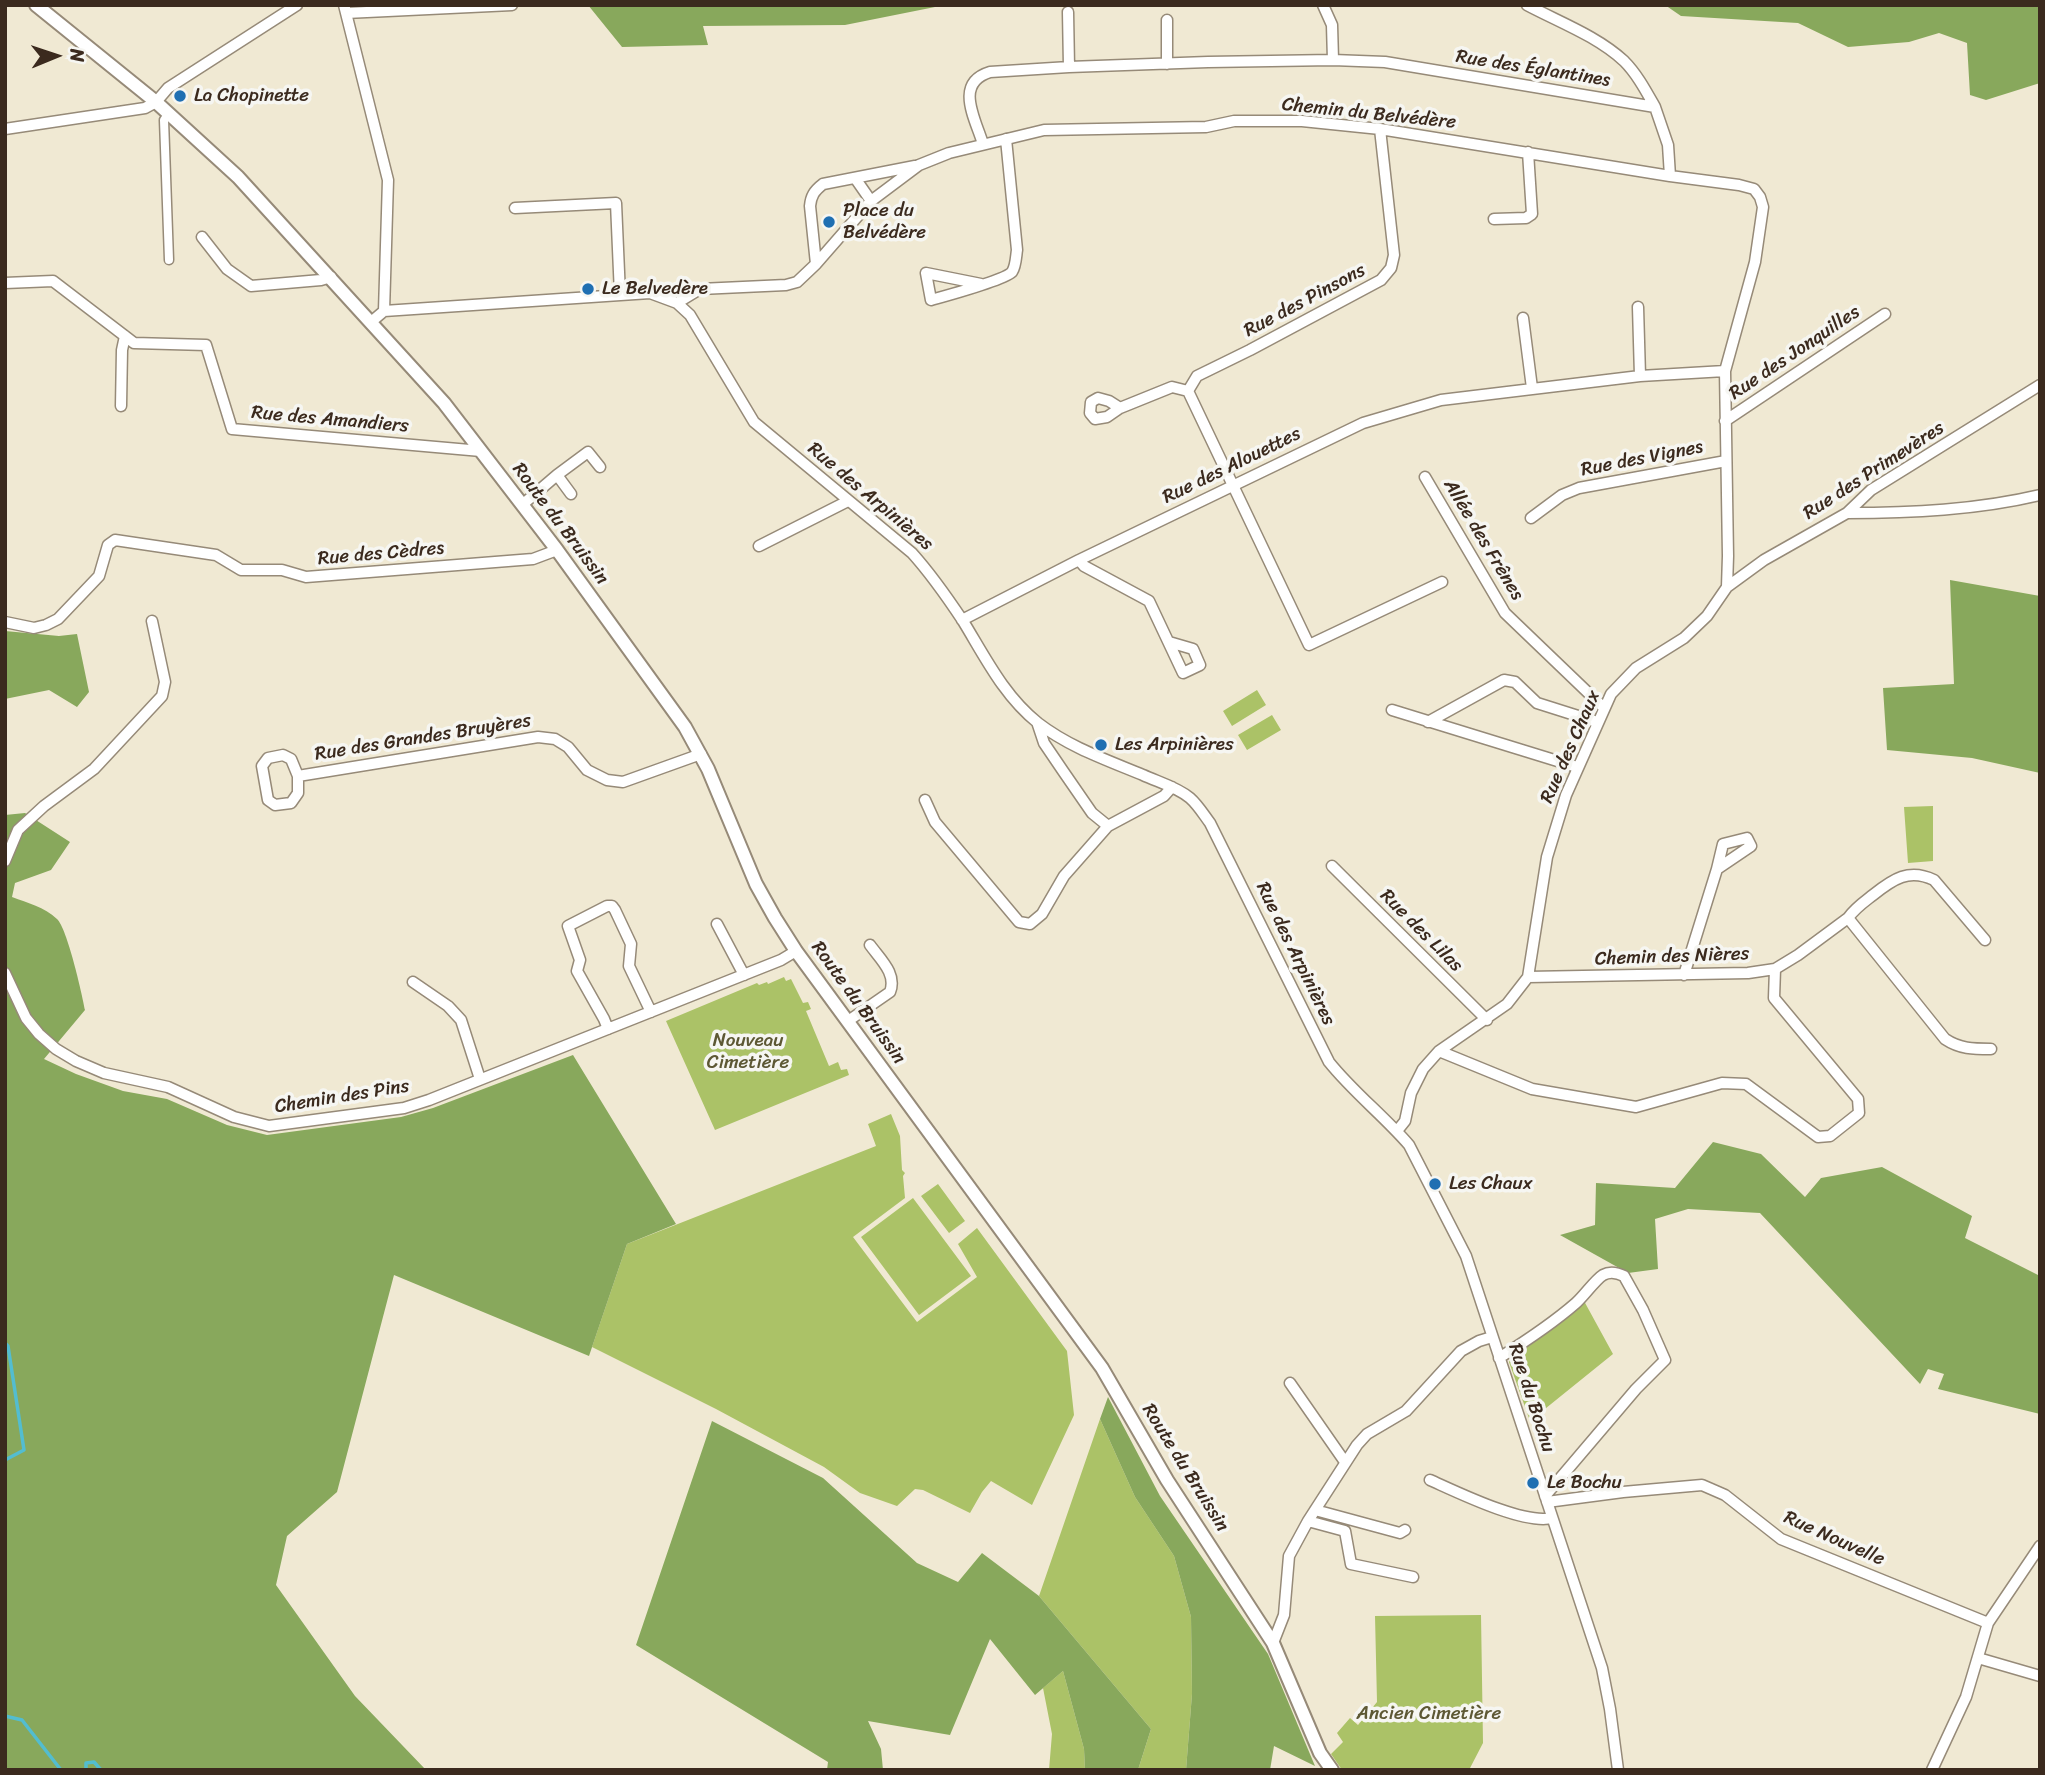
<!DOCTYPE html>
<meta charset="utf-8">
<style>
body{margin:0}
#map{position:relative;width:2045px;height:1775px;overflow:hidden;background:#f0e9d3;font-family:Sriracha,sans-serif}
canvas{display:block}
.frame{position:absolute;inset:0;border:7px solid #3b2a1e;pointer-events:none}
.north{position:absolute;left:21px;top:21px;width:70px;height:70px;-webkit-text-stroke:5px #f6f6f2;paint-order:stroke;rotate:88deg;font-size:19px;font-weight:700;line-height:28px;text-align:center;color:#3b2a1e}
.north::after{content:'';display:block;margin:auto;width:24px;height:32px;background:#3b2a1e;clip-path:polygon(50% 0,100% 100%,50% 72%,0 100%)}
</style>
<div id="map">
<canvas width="2045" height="1775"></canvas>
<div class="frame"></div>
<div class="north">N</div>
</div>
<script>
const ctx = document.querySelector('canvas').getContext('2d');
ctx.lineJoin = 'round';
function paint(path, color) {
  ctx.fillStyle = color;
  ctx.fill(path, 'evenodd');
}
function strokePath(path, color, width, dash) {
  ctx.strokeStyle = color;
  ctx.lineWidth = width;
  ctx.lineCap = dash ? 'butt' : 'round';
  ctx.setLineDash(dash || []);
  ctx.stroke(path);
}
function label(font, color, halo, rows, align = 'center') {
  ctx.font = font + ' Sriracha,sans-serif';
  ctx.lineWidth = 7;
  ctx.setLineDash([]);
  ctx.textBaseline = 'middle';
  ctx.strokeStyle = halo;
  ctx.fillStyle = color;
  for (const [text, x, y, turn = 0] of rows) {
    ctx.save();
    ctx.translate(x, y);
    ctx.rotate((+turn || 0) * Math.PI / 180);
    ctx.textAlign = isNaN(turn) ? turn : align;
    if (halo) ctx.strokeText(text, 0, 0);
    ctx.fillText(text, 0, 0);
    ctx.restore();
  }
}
const green = new Path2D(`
 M 1257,690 L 1266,705 L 1232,726 L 1223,711 Z
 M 1272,715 L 1281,730 L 1247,750 L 1238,735 Z
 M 1933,806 L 1933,861 L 1908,863 L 1904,807 Z
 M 784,977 L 786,981 L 791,979 L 803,1003 L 808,1002 L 811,1009 L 806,1011 L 829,1066 L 838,1062 L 841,1070 L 847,1069 L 849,1075 L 715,1130 L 666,1021 L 757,983 L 759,985 L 767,982 L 768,984 Z
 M 891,1114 L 900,1136 L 902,1170 L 905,1173 L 903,1176 L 905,1198 L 853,1237 L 917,1322 L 977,1277 L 958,1244 L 977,1228 L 1067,1351 L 1074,1415 L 1032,1505 L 991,1481 L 982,1492 L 970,1513 L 923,1490 L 915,1489 L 897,1506 L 860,1493 L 824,1467 L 716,1409 L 592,1347 L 627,1244 L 876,1146 L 868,1124 Z
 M 938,1184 L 965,1221 L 949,1233 L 921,1196 Z
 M 913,1198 L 971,1276 L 919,1315 L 861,1237 Z
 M 1584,1301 L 1613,1354 L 1530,1421 L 1509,1362 L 1514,1354 Z
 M 1100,1419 L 1135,1497 L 1174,1556 L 1191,1617 L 1192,1694 L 1186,1770 L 1138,1770 L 1151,1729 L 1039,1596 Z
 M 1481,1615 L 1483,1743 L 1469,1770 L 1342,1770 L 1331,1754 L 1343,1742 L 1337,1733 L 1350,1718 L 1358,1725 L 1377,1702 L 1375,1616 Z
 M 1063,1671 L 1084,1749 L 1085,1770 L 1049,1770 L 1052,1734 L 1043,1688 Z`);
const forest = new Path2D(`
 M 588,5 L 945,5 L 845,25 L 703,26 L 708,45 L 622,47 Z
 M 1665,5 L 2040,5 L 2040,83 L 1986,100 L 1970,95 L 1967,43 L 1939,33 L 1909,42 L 1848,47 L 1798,23 L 1681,16 Z
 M 1950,580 L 2040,596 L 2040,773 L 1972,758 L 1887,750 L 1883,688 L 1954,684 Z
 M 5,631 L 59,636 L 77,634 L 89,692 L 77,707 L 49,690 L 5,699 Z
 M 25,813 L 70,842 L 51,870 L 15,883 L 12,897 C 28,903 44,907 57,919 C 67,928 82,993 85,1010 L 44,1059 L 76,1074 L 123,1091 L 167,1099 L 227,1125 L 267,1135 L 401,1117 L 433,1108 L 573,1055 L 676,1224 L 627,1244 L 589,1356 L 394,1275 L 337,1492 L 287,1536 L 276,1585 L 355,1696 L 426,1770 L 5,1770 L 5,815 Z
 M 1713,1142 L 1761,1154 L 1805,1197 L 1821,1178 L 1882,1167 L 1972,1216 L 1965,1238 L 2038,1275 L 2040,1271 L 2040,1414 L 1938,1389 L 1944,1374 L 1928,1369 L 1920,1384 L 1760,1213 L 1688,1209 L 1655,1219 L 1658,1269 L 1628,1273 L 1560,1235 L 1595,1225 L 1596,1183 L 1675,1188 Z
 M 1108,1397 L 1160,1496 L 1268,1654 L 1315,1766 L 1274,1746 L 1270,1770 L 1186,1770 L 1192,1694 L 1191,1617 L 1174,1556 L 1135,1497 L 1100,1419 Z
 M 712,1421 L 823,1478 L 917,1563 L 958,1582 L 982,1553 L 1039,1596 L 1151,1729 L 1138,1770 L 1085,1770 L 1084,1749 L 1063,1671 L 1035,1695 L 990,1639 L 950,1735 L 868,1721 L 881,1749 L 883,1770 L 827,1770 L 828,1762 L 636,1645 Z`);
const stream = new Path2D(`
 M 5,1343 L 8,1346 L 24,1450 L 5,1460
 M 5,1716 L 22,1720 L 61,1770
 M 86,1770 L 86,1763 L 94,1762 L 101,1770`);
const pedestrian = new Path2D(`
 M 169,260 L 164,120 L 169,113`);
const minor = new Path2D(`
 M 344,5 L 388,180 L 384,311
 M 1323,5 L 1332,25 L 1333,60
 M 1527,5 C 1559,22 1597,36 1624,61 C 1637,74 1646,91 1655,107
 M 1068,12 L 1069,67
 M 346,13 L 512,5
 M 1167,20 L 1167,64
 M 5,129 L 145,108 L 156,102 L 168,88 L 297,5
 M 1380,129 L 1394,255 L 1391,268 L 1381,280 L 1250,350 L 1197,376 L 1188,391 L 1309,645 L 1442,582
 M 983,144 C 975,118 954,83 990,72 L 1069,67 L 1208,62 L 1333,60 L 1385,62 L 1655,107 L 1668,145 L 1670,176
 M 855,178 L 871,201
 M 515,208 L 616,203 L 620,295
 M 1494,219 L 1526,218 L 1532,214 L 1528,152
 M 202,237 L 227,269 L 251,286 L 321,280 L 331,277
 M 816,264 L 810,206 C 811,196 814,191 823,184 L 915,166
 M 5,283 L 53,281 L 134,343 L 206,345 L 232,429 L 481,451
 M 981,284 L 926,273 L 931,300 C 945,296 1005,280 1012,272 C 1016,266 1016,256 1017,250 L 1006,139
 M 677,303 L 700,289 L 786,285 L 797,282 L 816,264 L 871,201 L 919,165 L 949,153 L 1044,130 L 1206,127 L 1234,121 L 1302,121 L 1380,129 L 1670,176 L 1739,185 L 1754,189 L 1760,197 L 1763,207 L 1755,262 L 1725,371 L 1728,556 L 1727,587 L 1707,616 L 1684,638 L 1636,668 L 1611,694 L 1566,795 L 1547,857 L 1528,977 L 1507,1004 L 1439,1051 L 1423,1069 L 1411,1093 L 1405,1121 L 1397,1131
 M 1638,307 L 1640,376
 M 1523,318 L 1532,388
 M 371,322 L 384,311 L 650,293 L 677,303 L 690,315 L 754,422 L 912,553 C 931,574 947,597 963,621 C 985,657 1004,696 1038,723 C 1069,747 1107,760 1143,775 C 1158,782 1177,787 1190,798 C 1198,805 1204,815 1210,823 L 1329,1062 C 1353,1092 1384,1116 1409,1145 L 1466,1256 L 1602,1668 L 1610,1709 L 1618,1770
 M 121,406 L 122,350 L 125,336
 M 1120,408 L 1107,417 L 1095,419 L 1090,413 L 1091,402 L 1098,398 L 1109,401 L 1120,408 L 1172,387 L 1188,391
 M 1725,421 L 1885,314
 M 557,475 L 588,452 L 600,467
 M 1425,477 L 1505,613 L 1603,707
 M 522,505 L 557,475 L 571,494
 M 1847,513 C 1911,513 1977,510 2040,495
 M 1531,518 L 1562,495 L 1579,488 L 1726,461
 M 759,546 L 848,501
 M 1079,560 L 1084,566 L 1149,601 L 1183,673 L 1200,665 L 1193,649 L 1169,642
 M 1727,587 L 1764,560 L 1847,513 L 1871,490 L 2040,385
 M 962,620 L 1079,560 L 1363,423 L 1441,400 L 1640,376 L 1725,371
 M 5,622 L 34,628 L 46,625 L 58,619 L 99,576 L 108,545 L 115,540 L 216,555 L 241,570 L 282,570 L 306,577 L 533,559 L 557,550
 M 1392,710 L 1577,767
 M 1037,722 L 1044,743 L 1063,771 L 1092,813 L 1108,826 L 1164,796 L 1172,787
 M 1428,722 L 1504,680 L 1515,682 L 1537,703 L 1597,722
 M 298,776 L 291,759 L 283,755 L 268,758 L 262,766 L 268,800 L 275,805 L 291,803 L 298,793 L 298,776 L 538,737 L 555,739 L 568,747 L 587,770 L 607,780 L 623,782 L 701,754
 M 925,800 L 935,822 L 1019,922 L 1030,924 L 1042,914 L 1064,876 L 1108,826
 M 5,861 L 18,830 L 44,806 L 94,769 L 162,696 L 165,682 L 152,621
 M 1332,866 L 1487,1020
 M 1848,918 C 1855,908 1864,902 1873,895 C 1893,879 1909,868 1934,880 L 1985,940
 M 717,924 L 744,975
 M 5,973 L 26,1018 L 39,1034 L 56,1049 L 76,1061 L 104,1073 L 168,1087 L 234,1117 L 269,1126 L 404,1108 L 429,1100 L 781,960 L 796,951
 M 1684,975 L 1717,869 L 1751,846 L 1747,838 L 1723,844 L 1717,869
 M 1528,977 L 1748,973 L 1775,969 L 1798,955 L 1848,918 L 1945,1039 C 1960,1049 1973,1049 1991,1049
 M 413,982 L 448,1006 L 461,1020 L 480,1079
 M 848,1021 L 890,992 C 897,974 881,960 870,945
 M 608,1029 L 604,1019 L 577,971 L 580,960 L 568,926 L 607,906 L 612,906 L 615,910 L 631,944 L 629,966 L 651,1012
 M 1439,1051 L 1532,1089 L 1636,1107 L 1722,1083 L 1746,1084 L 1818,1137 L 1830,1136 L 1859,1113 L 1858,1099 L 1774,998 L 1775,969
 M 1499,1358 C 1526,1341 1552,1324 1576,1303 C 1584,1296 1595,1280 1603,1275 C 1610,1271 1618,1273 1624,1276 L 1643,1310 L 1665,1360 L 1636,1389 L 1545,1496
 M 1290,1383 L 1345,1462
 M 1430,1480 C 1457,1492 1524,1525 1552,1518
 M 1547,1502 L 1623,1492 L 1702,1485 L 1725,1495 L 1781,1539 L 1988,1623
 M 1315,1510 L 1400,1533 L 1405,1530
 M 1308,1521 L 1345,1531 L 1351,1564 L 1413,1577
 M 1273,1643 L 1284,1615 L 1289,1556 L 1308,1521 L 1357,1445 L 1367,1434 L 1406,1411 L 1461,1351 L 1479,1341 L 1492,1337
 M 1978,1658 L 2040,1676
 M 1932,1770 L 1966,1697 L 1988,1623 L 2040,1546`);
const tertiary = new Path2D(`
 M 36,5 L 156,102 L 238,177 L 444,403 L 557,550 L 685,727 L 708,769 L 756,884 L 775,918 L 796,951 L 1102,1368 L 1167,1480 L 1273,1643 L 1320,1753 L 1332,1770`);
const markers = [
 [180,96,7,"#1f6fb2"],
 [829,222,7,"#1f6fb2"],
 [588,289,7,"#1f6fb2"],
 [1101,745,7,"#1f6fb2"],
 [1435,1184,7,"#1f6fb2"],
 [1533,1483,7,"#1f6fb2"]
];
const streetNames = [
 ["Rue des Églantines",1533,69,9],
 ["Chemin du Belvédère",1369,114,6],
 ["Rue des Pinsons",1305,301,-28],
 ["Rue des Jonquilles",1795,353,-34],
 ["Rue des Amandiers",330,420,5],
 ["Rue des Vignes",1642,459,-11],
 ["Rue des Alouettes",1232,466,-26],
 ["Rue des Primevères",1874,471,-33],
 ["Rue des Arpinières",870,497,40],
 ["Route du Bruissin",560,524,53],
 ["Allée des Frênes",1483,540,59],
 ["Rue des Cèdres",381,554,-5],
 ["Rue des Grandes Bruyères",423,738,-9],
 ["Rue des Chaux",1571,747,-66],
 ["Rue des Lilas",1421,931,45],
 ["Rue des Arpinières",1295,954,64],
 ["Chemin des Nières",1672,957,-2],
 ["Route du Bruissin",858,1003,54],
 ["Chemin des Pins",342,1097,-9],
 ["Rue du Bochu",1531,1398,72],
 ["Route du Bruissin",1185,1468,58],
 ["Rue Nouvelle",1834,1539,24]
];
const poiNames = [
 ["La Chopinette",194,96],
 ["Place du",843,211],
 ["Belvédère",843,233],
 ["Le Belvedère",602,289],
 ["Les Arpinières",1115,745],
 ["Les Chaux",1449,1184],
 ["Le Bochu",1547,1483]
];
const parkNames = [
 ["Nouveau",748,1041],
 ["Cimetière",748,1063],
 ["Ancien Cimetière",1429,1714]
];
paint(green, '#abc267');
paint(forest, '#88a85c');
strokePath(stream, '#53bdd0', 3.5);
strokePath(pedestrian, '#968a78', 11);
strokePath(minor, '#968a78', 13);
strokePath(tertiary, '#968a78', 16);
strokePath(pedestrian, '#fff', 8);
strokePath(minor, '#fff', 10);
strokePath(tertiary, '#fff', 12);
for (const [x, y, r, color] of markers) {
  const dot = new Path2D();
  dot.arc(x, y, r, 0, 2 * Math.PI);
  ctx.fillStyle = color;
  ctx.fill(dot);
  strokePath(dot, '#f6f6f2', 2.5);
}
label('19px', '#3b2a1e', '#f6f6f2', streetNames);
label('19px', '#3b2a1e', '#f6f6f2', poiNames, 'left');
label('19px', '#5d5834', '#f6f6f2', parkNames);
</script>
